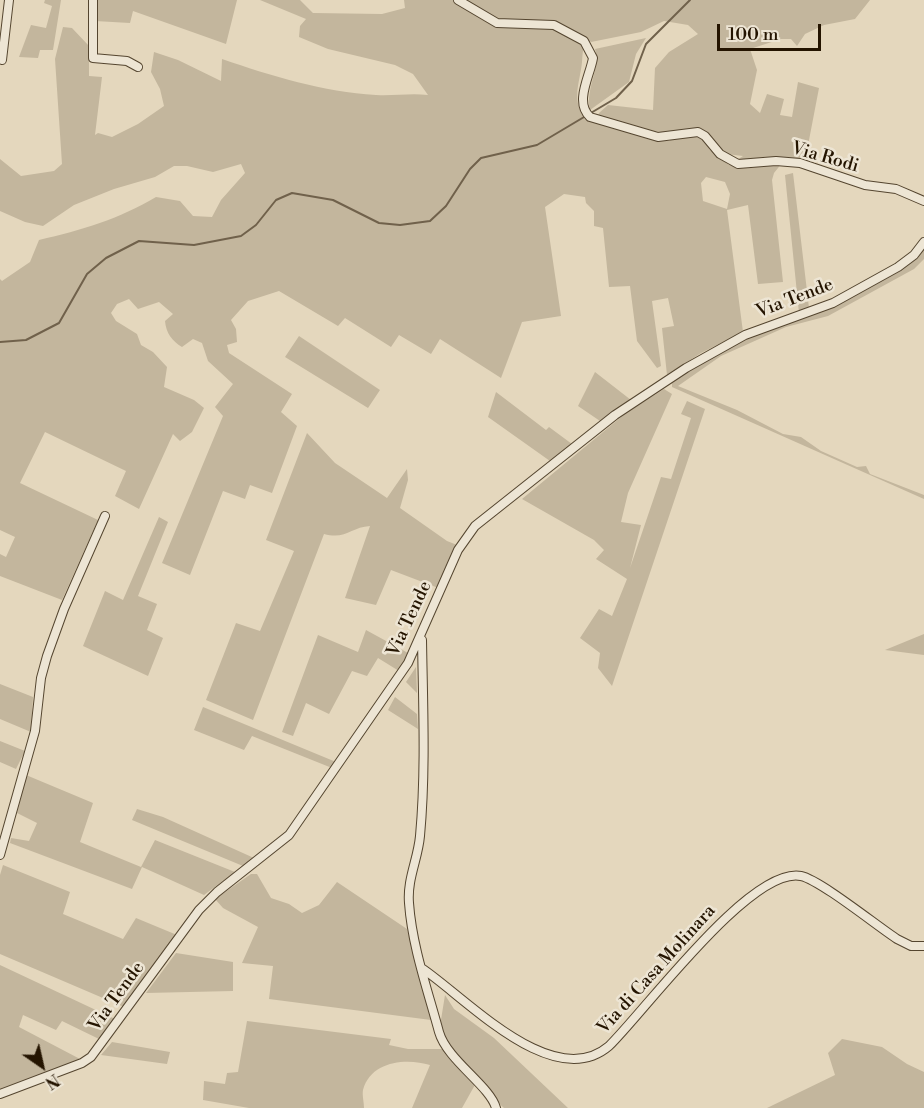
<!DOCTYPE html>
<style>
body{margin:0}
#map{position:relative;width:924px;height:1108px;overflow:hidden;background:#e4d7bd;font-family:"Libre Bodoni",serif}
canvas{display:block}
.north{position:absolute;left:12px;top:1036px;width:60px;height:60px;-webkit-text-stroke:4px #ede5d4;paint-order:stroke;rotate:146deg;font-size:16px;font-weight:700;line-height:24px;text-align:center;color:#241400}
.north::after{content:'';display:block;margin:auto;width:21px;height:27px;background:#241400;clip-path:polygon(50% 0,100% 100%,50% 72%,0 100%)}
.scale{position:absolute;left:717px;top:24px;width:104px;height:27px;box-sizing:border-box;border:3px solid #241400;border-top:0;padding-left:8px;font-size:18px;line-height:21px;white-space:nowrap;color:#241400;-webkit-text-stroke:4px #ede5d4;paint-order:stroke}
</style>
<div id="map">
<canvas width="924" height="1108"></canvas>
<div class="north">N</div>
<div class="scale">100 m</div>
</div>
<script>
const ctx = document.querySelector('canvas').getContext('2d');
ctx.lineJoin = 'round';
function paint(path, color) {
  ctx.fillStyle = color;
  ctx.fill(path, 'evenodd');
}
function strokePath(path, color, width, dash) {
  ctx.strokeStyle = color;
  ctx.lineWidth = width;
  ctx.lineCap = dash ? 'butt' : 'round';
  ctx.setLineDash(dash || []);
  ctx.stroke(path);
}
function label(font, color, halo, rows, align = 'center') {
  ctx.font = font + ' "Libre Bodoni",serif';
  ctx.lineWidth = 5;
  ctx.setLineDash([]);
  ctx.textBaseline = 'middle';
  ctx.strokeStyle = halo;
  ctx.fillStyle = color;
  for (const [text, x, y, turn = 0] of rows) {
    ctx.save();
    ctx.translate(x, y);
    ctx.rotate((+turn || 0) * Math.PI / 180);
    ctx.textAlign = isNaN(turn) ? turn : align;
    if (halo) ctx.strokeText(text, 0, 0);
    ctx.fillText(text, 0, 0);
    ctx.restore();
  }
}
const green = new Path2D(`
 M 45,0 L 61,0 L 53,50 L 40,50 L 38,58 L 19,57 L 31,25 L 46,28 L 52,6 L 44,3 Z
 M 95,0 L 237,0 L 226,44 L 133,11 L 130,23 L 95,21 Z
 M 260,0 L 300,0 L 313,13 L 382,14 L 405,8 L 404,0 L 870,0 L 855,19 L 824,25 L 805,34 L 797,46 L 791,39 L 781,39 L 750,49 L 757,70 L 750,104 L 760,113 L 767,94 L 784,99 L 780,115 L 792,117 L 798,82 L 819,88 L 805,161 L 786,158 L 774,173 L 772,180 L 783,282 L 758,284 L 748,205 L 727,210 L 743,332 L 701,353 L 667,375 L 662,328 L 674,326 L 668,298 L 652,301 L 661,366 L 657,368 L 637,341 L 630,286 L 609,287 L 603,228 L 594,226 L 594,211 L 586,203 L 585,197 L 564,194 L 545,207 L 561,316 L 522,322 L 501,378 L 440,339 L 431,354 L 399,335 L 391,347 L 345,318 L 338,326 L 279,291 L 248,301 L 231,320 L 236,329 L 237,342 L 227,345 L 229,353 L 292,394 L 281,412 L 297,426 L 272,493 L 250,485 L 245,499 L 223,491 L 190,575 L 162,563 L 223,416 L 215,407 L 233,384 L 208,361 L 202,343 L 193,339 L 182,347 C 172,341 166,333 165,321 L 173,314 L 159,302 L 138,309 L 129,299 L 117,304 L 111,313 L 116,321 L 137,334 L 141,345 L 153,352 L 167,367 L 164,387 L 194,400 L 204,408 L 192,432 L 180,441 L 173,434 L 139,509 L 115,496 L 126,471 L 45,432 L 20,483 L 98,520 L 62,600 L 0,576 L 0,554 L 6,557 L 15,537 L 0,530 L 0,279 L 2,281 L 30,262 L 39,240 C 82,230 119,219 156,197 L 180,201 L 193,216 L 212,217 L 221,200 L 245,173 L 241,164 L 213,172 L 187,166 L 174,166 L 155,177 L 114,189 L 74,205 L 43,226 L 25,222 L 0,211 L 0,159 L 21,176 L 54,171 L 62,164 L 55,59 L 63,27 L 72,28 L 89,46 L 89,76 L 102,77 L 95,135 L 98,133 L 112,137 L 138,124 L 164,106 L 160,89 L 151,72 L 154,52 L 178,60 L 221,81 L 222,59 C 272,76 323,92 376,95 C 394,96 410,93 428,95 L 413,74 L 395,65 L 328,49 L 299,37 L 300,26 L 306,19 ZM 664,21 L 688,25 L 698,34 L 669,52 L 655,68 L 653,110 L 608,105 L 599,113 L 598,117 L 652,131 L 678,134 L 669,141 L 658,141 L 587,120 C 570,102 580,83 582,62 C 583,52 582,48 588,40 L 591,42 L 641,32 ZM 712,141 L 726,154 L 743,156 L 729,165 L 709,149 ZM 706,177 L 725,182 L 730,194 L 727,209 L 703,201 L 701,183 Z
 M 646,38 L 636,54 L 629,82 L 590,110 C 585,88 601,69 595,49 Z
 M 793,173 L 809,308 L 799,313 L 785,175 Z
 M 924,248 L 924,259 L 914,269 L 828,316 L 786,327 L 721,356 L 678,386 L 737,410 L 783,434 L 801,437 L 821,451 L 857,467 L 866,466 L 870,474 L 924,495 L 924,499 L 672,387 L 672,381 L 745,338 L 808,316 L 858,293 L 906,266 Z
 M 299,336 L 380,390 L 368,408 L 285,357 Z
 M 595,372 L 631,400 L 600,421 L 578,406 Z
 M 664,389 L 672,394 L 628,493 L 621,522 L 641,525 L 630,568 L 661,477 L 671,479 L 691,418 L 681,414 L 687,401 L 705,409 L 612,686 L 598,668 L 600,653 L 580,638 L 599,609 L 612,616 L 627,579 L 596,559 L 604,550 L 594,540 L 522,499 L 626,413 Z
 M 496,392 L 546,430 L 549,427 L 572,444 L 550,461 L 488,417 Z
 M 307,433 L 335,463 L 387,498 L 407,469 L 408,480 L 400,508 L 447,541 L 457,545 L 441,589 L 391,570 L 376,605 L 345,598 L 370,526 C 351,527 346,540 324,534 L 253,720 L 206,700 L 236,623 L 260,631 L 294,551 L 266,540 Z
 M 159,517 L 168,522 L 138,596 L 157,604 L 147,630 L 163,638 L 148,676 L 83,646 L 105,591 L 123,600 Z
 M 366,630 L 408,653 L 399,671 L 378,658 L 367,676 L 352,671 L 329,714 L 306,703 L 293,736 L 282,732 L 318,635 L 358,652 Z
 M 924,634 L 924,655 L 885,650 Z
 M 416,667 L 417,693 L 406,682 Z
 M 0,684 L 33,697 L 31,732 L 0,719 Z
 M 395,697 L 417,714 L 418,729 L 388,710 Z
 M 203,707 L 336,762 L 332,768 L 252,736 L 244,750 L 194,730 Z
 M 0,741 L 25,751 L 16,769 L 0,762 Z
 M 26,775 L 93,803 L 80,842 L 141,867 L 155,840 L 235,872 L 204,895 L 142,867 L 132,889 L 10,843 L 11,838 L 29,841 L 37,823 L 17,813 Z
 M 137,809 L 163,817 L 254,858 L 243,866 L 132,820 Z
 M 3,865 L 70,892 L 63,914 L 123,939 L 136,918 L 177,935 L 124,1007 L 0,954 L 0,875 Z
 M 251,874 L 257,874 L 271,898 L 289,904 L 302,913 L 319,905 L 337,882 L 407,929 L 431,1020 L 269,999 L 273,966 L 242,963 L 258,927 L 223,908 L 215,899 Z
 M 176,953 L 233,962 L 233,991 L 146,993 Z
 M 0,965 L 115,1019 L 99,1039 L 62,1021 L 56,1030 L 23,1015 L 19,1027 L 80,1059 L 0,1091 Z
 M 445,995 L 454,1009 L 494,1038 L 568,1108 L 504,1108 L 476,1083 L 462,1108 L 412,1108 L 430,1065 C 408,1058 371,1060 363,1090 C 362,1095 364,1102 364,1108 L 249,1108 L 203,1100 L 204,1081 L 225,1084 L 227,1073 L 238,1072 L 247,1021 L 391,1039 L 389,1045 L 408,1049 L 448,1049 L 440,1026 Z
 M 842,1039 L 882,1047 L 907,1064 L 924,1072 L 924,1108 L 767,1108 L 835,1075 L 828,1053 Z
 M 112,1042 L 170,1052 L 167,1064 L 101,1055 Z`);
const stream = new Path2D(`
 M 0,342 L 26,340 L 59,323 L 87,274 L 106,258 L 139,241 L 194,245 L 241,236 L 256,225 L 276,200 L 292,193 L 333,200 L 379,223 L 400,225 L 430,221 L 446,206 L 470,169 L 481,158 L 537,145 L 616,98 L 632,81 L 646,44 L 690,0`);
const minor = new Path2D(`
 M 93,0 L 93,58 L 127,61 L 138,67
 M 458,0 L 497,23 L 554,25 L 584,41 L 593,58 C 590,76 574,102 590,117 L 658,137 L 698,132 L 705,136 L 720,154 L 738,164 L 776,161 L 800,163 L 865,185 L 896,189 L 924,201
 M 2,60 L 9,0
 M 422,640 C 423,705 426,771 420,836 C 418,859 407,879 409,903 C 412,946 428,991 439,1032 C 447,1060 490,1086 496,1108
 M 0,855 L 35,731 L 41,678 L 47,656 L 64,609 L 105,516
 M 423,969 C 468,1000 554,1093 609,1046 C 645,1011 751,866 801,876 C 820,880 877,926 897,939 L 911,946 L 924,946
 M 0,1094 L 82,1063 L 91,1057 L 199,910 L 217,892 L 289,835 L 408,663 L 458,550 L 475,526 L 615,415 L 686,368 L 745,335 L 833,303 L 898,267 L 914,255 L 924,242`);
const streetNames = [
 ["Via Rodi",825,158,16],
 ["Via Tende",795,299,-21],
 ["Via Tende",410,619,-65],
 ["Via di Casa Molinara",657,970,-48],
 ["Via Tende",117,997,-54]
];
paint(green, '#c3b69d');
strokePath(stream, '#70614b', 2);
strokePath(minor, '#54452f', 10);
strokePath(minor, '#ede5d4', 8);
label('18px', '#241400', '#ede5d4', streetNames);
</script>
